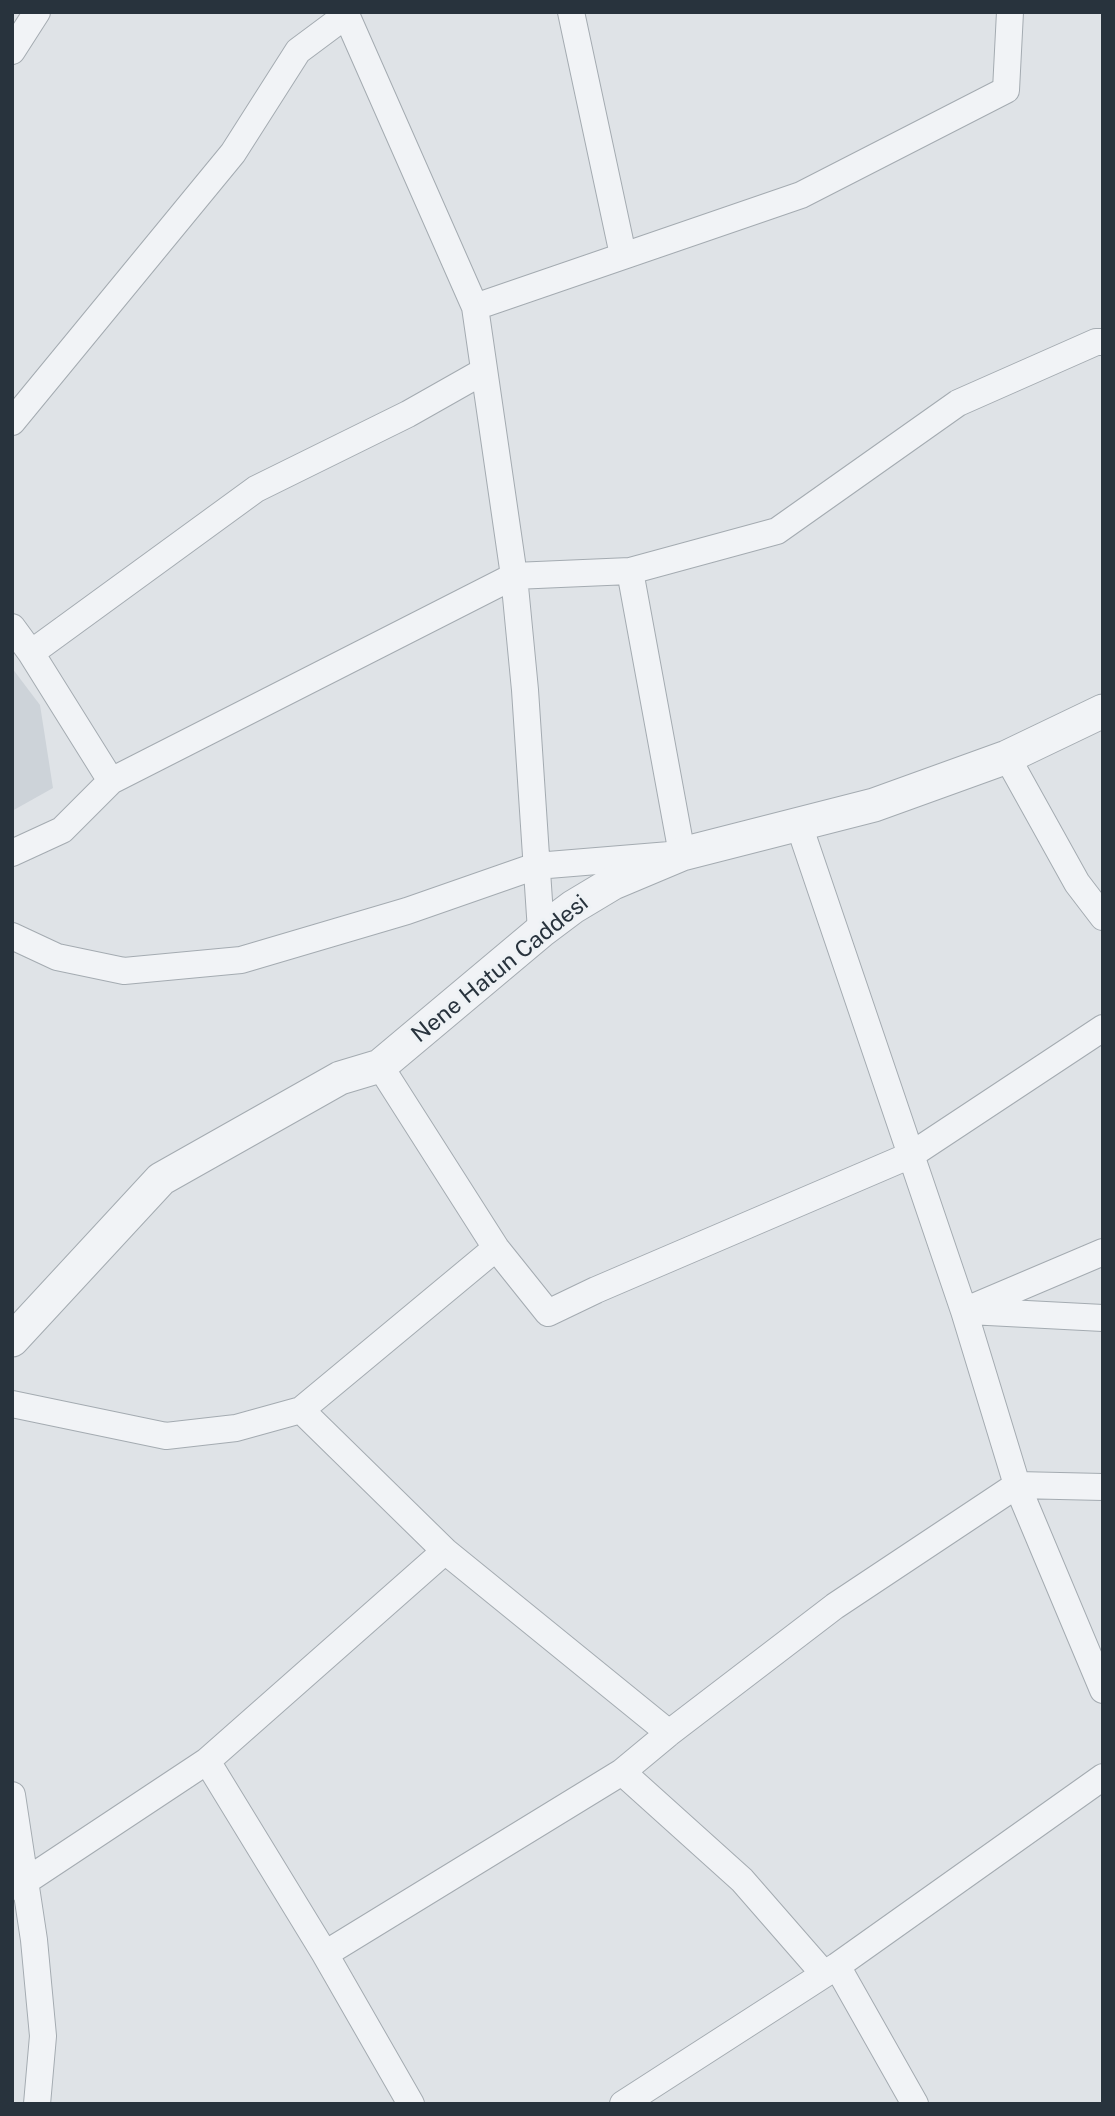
<!DOCTYPE html>
<style>
body{margin:0}
#map{position:relative;width:1115px;height:2116px;overflow:hidden;background:#dfe3e7;font-family:"Public Sans",sans-serif}
canvas{display:block}
.frame{position:absolute;inset:0;border:14px solid #28333d;pointer-events:none}
</style>
<div id="map">
<canvas width="1115" height="2116"></canvas>
<div class="frame"></div>
</div>
<script>
const ctx = document.querySelector('canvas').getContext('2d');
ctx.lineJoin = 'round';
function paint(path, color) {
  ctx.fillStyle = color;
  ctx.fill(path, 'evenodd');
}
function strokePath(path, color, width, dash) {
  ctx.strokeStyle = color;
  ctx.lineWidth = width;
  ctx.lineCap = dash ? 'butt' : 'round';
  ctx.setLineDash(dash || []);
  ctx.stroke(path);
}
function label(font, color, halo, rows, align = 'center') {
  ctx.font = font + ' "Public Sans",sans-serif';
  ctx.lineWidth = 6;
  ctx.setLineDash([]);
  ctx.textBaseline = 'middle';
  ctx.strokeStyle = halo;
  ctx.fillStyle = color;
  for (const [text, x, y, turn = 0] of rows) {
    ctx.save();
    ctx.translate(x, y);
    ctx.rotate((+turn || 0) * Math.PI / 180);
    ctx.textAlign = isNaN(turn) ? turn : align;
    if (halo) ctx.strokeText(text, 0, 0);
    ctx.fillText(text, 0, 0);
    ctx.restore();
  }
}
const built = new Path2D(`
 M 12,668 L 40,705 L 53,788 L 12,811 Z`);
const minor = new Path2D(`
 M 345,12 L 475,307 L 514,576 L 525,690 L 541,931
 M 571,12 L 623,255
 M 12,51 L 37,12
 M 475,307 L 801,195 L 1006,90 L 1010,12
 M 12,422 L 233,153 L 298,51 L 345,16
 M 12,627 L 31,653 L 111,781
 M 31,653 L 256,489 L 408,414 L 484,371
 M 1007,757 L 1077,883 L 1103,917
 M 799,825 L 964,1311 L 1017,1485 L 1103,1690
 M 12,853 L 62,830 L 111,781 L 514,576 L 630,571 L 777,531 L 958,403 L 1096,342 L 1103,342
 M 12,936 L 57,957 L 124,971 L 241,960 L 407,911 L 536,866 L 682,854 L 630,571
 M 380,1066 L 496,1248 L 548,1313 L 596,1290 L 911,1155 L 1103,1028
 M 964,1311 L 1103,1252
 M 969,1311 L 1103,1318
 M 12,1404 L 166,1436 L 236,1428 L 301,1410 L 496,1248
 M 301,1410 L 445,1551 L 669,1733
 M 207,1761 L 325,1954 L 411,2104
 M 622,1772 L 742,1880 L 824,1974
 M 12,1795 L 34,1940 L 43,2036 L 37,2104
 M 12,1887 L 26,1881 L 207,1761 L 445,1551
 M 325,1954 L 622,1772 L 669,1733 L 835,1606 L 1017,1485 L 1103,1487
 M 837,1966 L 915,2104
 M 623,2104 L 837,1966 L 1103,1777`);
const tertiary = new Path2D(`
 M 12,1340 L 161,1179 L 340,1078 L 380,1066 L 541,931 L 573,907 L 613,883 L 682,854 L 874,805 L 1007,757 L 1103,711`);
const streetNames = [
 ["Nene Hatun Caddesi",500,969,-39]
];
paint(built, '#cdd3d9');
strokePath(minor, '#a4abb1', 28);
strokePath(tertiary, '#a4abb1', 35);
strokePath(minor, '#f1f3f6', 26);
strokePath(tertiary, '#f1f3f6', 33);
label('23px', '#28333d', '#eef2f5', streetNames);
</script>
